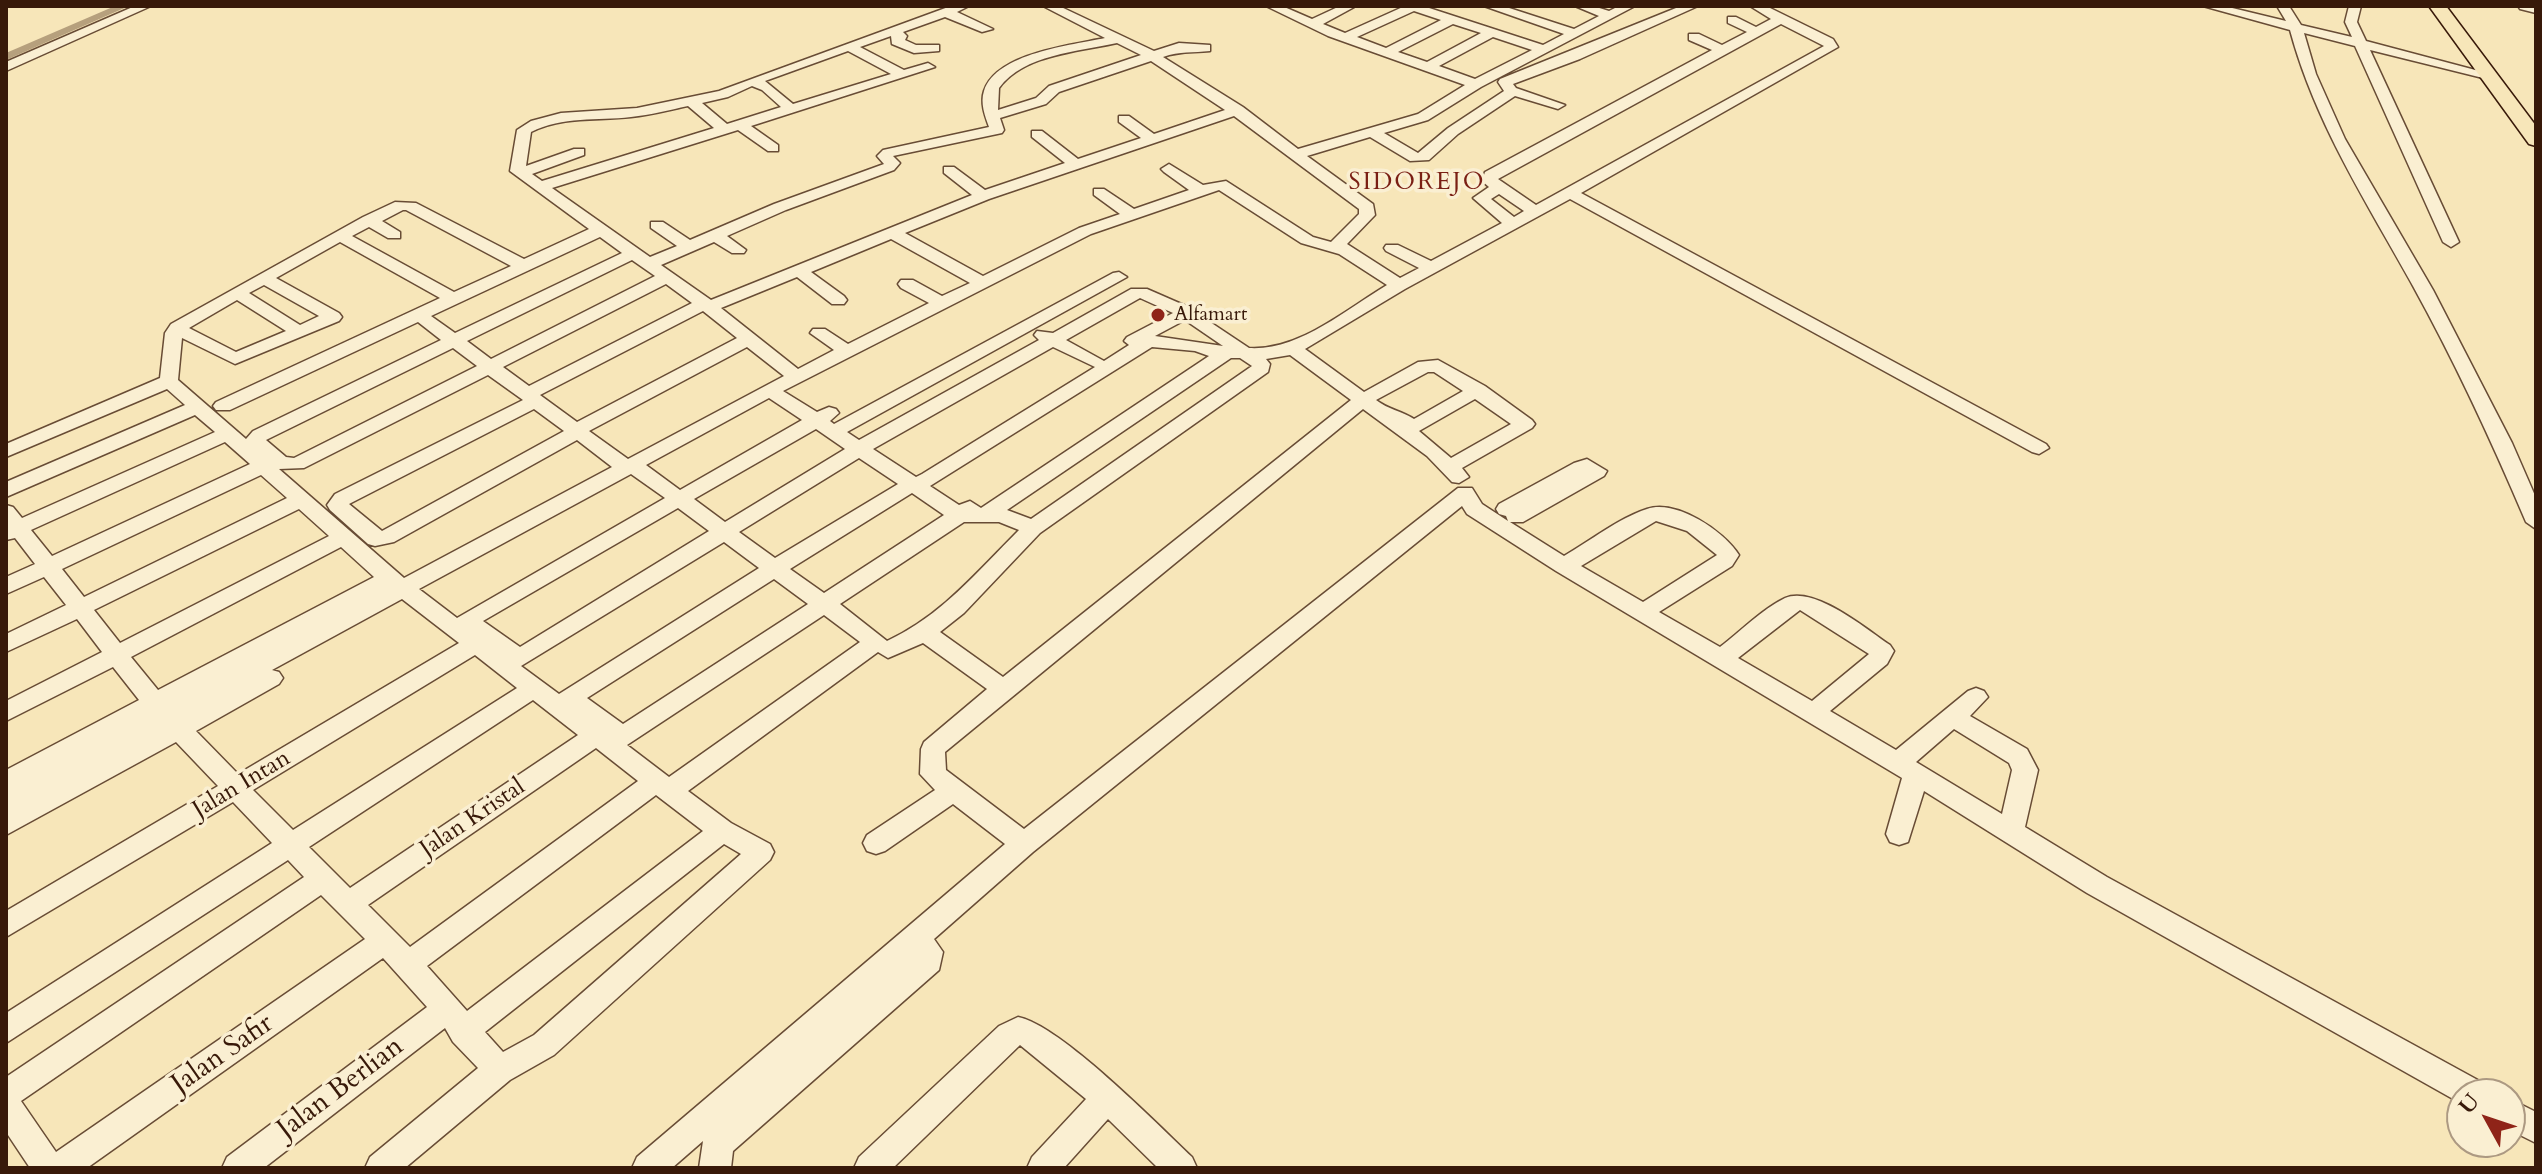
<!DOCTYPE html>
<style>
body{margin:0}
#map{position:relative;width:2542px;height:1174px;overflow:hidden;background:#f7e6b9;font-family:Cardo,serif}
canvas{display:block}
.frame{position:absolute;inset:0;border:8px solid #381909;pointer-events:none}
.north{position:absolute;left:2446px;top:1078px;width:80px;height:80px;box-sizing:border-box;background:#faefd2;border:2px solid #ac9982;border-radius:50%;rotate:310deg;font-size:22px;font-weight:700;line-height:32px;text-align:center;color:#381909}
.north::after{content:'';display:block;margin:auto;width:28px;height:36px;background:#8f2418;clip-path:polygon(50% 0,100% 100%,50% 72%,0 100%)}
</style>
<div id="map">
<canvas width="2542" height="1174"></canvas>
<div class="frame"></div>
<div class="north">U</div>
</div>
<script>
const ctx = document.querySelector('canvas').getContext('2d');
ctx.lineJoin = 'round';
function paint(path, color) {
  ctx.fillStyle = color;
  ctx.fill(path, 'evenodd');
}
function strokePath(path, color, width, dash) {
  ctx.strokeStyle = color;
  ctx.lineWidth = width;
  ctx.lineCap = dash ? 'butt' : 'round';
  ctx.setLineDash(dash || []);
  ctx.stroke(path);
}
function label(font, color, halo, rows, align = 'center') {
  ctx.font = font + ' Cardo,serif';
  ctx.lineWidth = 7;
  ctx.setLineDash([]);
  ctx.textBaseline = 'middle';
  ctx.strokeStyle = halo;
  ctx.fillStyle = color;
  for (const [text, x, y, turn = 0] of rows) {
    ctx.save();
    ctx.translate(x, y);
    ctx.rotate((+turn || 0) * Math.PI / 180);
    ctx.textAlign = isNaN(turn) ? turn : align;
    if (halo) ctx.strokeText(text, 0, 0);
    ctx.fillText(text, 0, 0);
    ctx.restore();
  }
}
const canal = new Path2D(`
 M 115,6 L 129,6 L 6,60 L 6,53 Z`);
const minor = new Path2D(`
 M 135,6 L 151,6 L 6,71 L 6,62 Z
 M 951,6 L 969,6 L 957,12 L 993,29 L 982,32 L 945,17 L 903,32 L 907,36 L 905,40 L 916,45 L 939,45 L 939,51 L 914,53 L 892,44 L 891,36 L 860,47 L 904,70 L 928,63 L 935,67 L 751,126 L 778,145 L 778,151 L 768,151 L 738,130 L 552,188 L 650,257 L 677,246 L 651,228 L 651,222 L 663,222 L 690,240 L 774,204 L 884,164 L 877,156 L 883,150 L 989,127 C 985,116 980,103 984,91 C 996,53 1072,45 1105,38 L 1043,6 L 1059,6 L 1154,51 L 1179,43 L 1210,45 L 1210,51 C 1193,53 1180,51 1163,57 L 1243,107 L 1298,149 L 1418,114 L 1465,85 L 1328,36 L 1266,6 L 1282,6 L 1312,19 L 1340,6 L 1356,6 L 1323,24 L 1345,33 L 1405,6 L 1423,6 L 1543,45 L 1564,34 L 1484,6 L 1503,6 L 1574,29 L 1599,16 L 1575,6 L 1593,6 L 1609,11 L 1619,6 L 1635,6 L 1481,87 L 1428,120 L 1384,133 L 1418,153 L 1448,128 L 1504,91 L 1498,82 L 1500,79 L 1681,6 L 1698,6 L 1580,59 L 1513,84 L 1516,88 L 1565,105 L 1558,109 L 1515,96 L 1458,134 L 1429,160 L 1410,161 L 1370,137 L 1307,156 L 1373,204 L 1375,215 L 1347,244 L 1400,278 L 1419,268 L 1386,251 L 1384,248 L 1386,245 L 1398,245 L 1431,261 L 1502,223 L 1473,198 L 1489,187 L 1482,181 L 1485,172 L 1712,50 L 1689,40 L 1689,34 L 1699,34 L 1722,45 L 1747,32 L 1728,23 L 1728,17 L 1736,17 L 1756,27 L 1771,19 L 1750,6 L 1766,6 L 1833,39 L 1838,47 L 1581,193 L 2046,444 L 2049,448 L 2039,454 L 2032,452 L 1570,199 L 1405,289 L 1305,349 L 1364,392 L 1418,362 L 1438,360 L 1485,386 L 1532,420 L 1535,424 L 1532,428 L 1462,468 L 1469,477 L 1459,483 L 1452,482 L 1427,456 L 1363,409 L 945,752 L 946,770 L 1024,829 L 1458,488 L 1472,488 L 1482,504 L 1508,521 L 1506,516 L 1499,514 L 1496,509 L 1499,504 L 1574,463 L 1587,459 L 1607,471 L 1604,476 L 1523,522 L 1510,522 L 1564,556 C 1590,541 1619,518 1647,509 C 1676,499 1724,531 1739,555 L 1732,566 L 1659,612 L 1720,647 C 1740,632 1762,609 1785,598 C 1814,585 1866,629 1890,645 L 1894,651 L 1887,664 L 1830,711 L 1896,750 L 1968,691 L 1976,688 L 1984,691 L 1988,697 L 1970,716 L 2027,749 L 2038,770 L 2025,827 L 2107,877 L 2485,1084 L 2489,1094 L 2462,1094 L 2462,1104 L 2087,893 L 1924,791 L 1908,842 L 1899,845 L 1890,842 L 1886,834 L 1902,778 L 1556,571 L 1467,514 L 1462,506 L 1033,852 L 934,939 L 943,952 L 939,970 L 733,1151 L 731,1168 L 699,1168 L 703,1141 L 672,1168 L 632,1168 L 637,1157 L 1005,844 L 953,804 L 885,851 L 876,854 L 867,851 L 863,843 L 867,835 L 935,790 L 920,774 L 921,749 L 924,742 L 987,689 L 923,643 L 888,658 L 878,652 L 688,791 L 731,823 L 770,844 L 774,852 L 770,860 L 554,1055 L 510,1080 L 405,1168 L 365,1168 L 370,1157 L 478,1068 L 453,1042 L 445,1028 L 264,1168 L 222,1168 L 227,1157 L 427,1007 L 383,958 L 87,1168 L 30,1168 L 6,1132 L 6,1077 L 304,877 L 288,860 L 6,1043 L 6,1013 L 272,843 L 233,802 L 6,937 L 6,911 L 218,786 L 176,742 L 6,835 L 6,770 L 139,700 L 113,667 L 6,721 L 6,701 L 102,652 L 77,619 L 6,652 L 6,634 L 66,605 L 44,577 L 6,594 L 6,577 L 35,564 L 15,538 L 6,540 L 6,505 L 13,507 L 22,518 L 215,432 L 195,415 L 6,497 L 6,482 L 185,405 L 167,389 L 6,457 L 6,444 L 160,378 L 165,333 L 171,324 L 363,217 L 395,202 L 416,203 L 524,259 L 589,229 L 510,171 L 517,130 L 531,121 L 561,113 L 637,108 L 719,91 ZM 1414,11 L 1441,20 L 1386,48 L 1357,37 ZM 1453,24 L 1481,33 L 1427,62 L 1398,52 ZM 1781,24 L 1824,46 L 1536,205 L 1498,179 ZM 1493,37 L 1532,50 L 1475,79 L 1439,66 ZM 1117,43 L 1141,55 L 1049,86 L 1036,98 L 998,110 L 999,88 C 1024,54 1078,52 1117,43 ZM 848,51 L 891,74 L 793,104 L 765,81 ZM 1151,61 L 1225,110 L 1154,134 L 1129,116 L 1119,116 L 1119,122 L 1141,138 L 1078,159 L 1042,131 L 1032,131 L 1032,137 L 1065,163 L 985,190 L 954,167 L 944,167 L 944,173 L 972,195 L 711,300 L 661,265 L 714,242 L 732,253 L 744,253 L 746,250 L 727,236 L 786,210 L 894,170 L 900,163 L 893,156 L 1002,133 L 1004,130 L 1000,118 L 1046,104 L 1059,92 ZM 752,86 L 762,90 L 781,107 L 727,124 L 702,103 L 728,97 ZM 688,106 L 714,128 L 542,181 L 532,174 L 584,155 L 584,149 L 574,149 L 526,166 L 531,132 C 563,116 597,121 631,117 C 651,115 669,110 688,106 ZM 1234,116 L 1359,209 L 1359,214 L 1331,242 L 1313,237 L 1226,181 L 1203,185 L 1169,164 L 1161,169 L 1164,172 L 1189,190 L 1134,209 L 1104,189 L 1094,189 L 1094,195 L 1120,214 L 1079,228 L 983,276 L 905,233 L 989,199 ZM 1219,190 L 1301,243 L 1339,254 L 1387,285 C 1345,310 1299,351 1249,348 L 1186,306 L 1147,289 L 1131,289 L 1053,333 L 1037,331 L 1034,335 L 1039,340 L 859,440 L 847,432 L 1127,277 L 1119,272 L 1113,273 L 834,424 L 830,421 L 839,413 L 836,409 L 829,407 L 817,412 L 783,391 L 1091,234 ZM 1499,194 L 1524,211 L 1514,217 L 1491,199 ZM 403,210 L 406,210 L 511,266 L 454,292 L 352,236 L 369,227 L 388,238 L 400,238 L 400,232 L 382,221 ZM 600,237 L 622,253 L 455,333 L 431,316 ZM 891,239 L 970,283 L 942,296 L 913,280 L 901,280 L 898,284 L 901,288 L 929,303 L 848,344 L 825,329 L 813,329 L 810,333 L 834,350 L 798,369 L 721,308 L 797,277 L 832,304 L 844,304 L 847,300 L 844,296 L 811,272 ZM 340,242 L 440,298 L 216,402 L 213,406 L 216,410 L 230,410 L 418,322 L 441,340 L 253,431 L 246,439 L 178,380 L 182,338 L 235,364 L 339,321 L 342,317 L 339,313 L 276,278 ZM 632,260 L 655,276 L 491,359 L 467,341 ZM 666,284 L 692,303 L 529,386 L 503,367 ZM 264,285 L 319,316 L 300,325 L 249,293 ZM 1140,298 L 1173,313 L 1127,337 L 1124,341 L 1129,345 L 1104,361 L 1066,340 ZM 237,300 L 286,331 L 236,352 L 189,328 ZM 703,311 L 737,338 L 577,422 L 540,395 ZM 1185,320 L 1223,346 L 1155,336 ZM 747,347 L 784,376 L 628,459 L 589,431 ZM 1053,347 L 1095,367 L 922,474 L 916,477 L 873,449 ZM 1152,347 L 1195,351 L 1209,356 L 981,508 L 970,501 L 959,505 L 930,486 ZM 453,348 L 477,366 L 294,458 L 286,457 L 266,440 ZM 1290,355 L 1351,400 L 1003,677 L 940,632 L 964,613 L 1040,533 L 1268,372 L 1270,364 L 1266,359 ZM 1231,358 L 1240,358 L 1252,366 L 1031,519 L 1007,510 ZM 1428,372 L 1434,372 L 1463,391 L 1414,419 C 1400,410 1389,410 1376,400 ZM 488,375 L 523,400 L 335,494 L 327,505 L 330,510 L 368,544 L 375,546 L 394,542 L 577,440 L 612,467 L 404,578 L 279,469 L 304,468 ZM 769,398 L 802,420 L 680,490 L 646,465 ZM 1475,399 L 1511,424 L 1451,458 L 1419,431 ZM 534,409 L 564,431 L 382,531 L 349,504 ZM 816,429 L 845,449 L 725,522 L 694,499 ZM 225,442 L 250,464 L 52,556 L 31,530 ZM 859,458 L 898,484 L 775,558 L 739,532 ZM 631,474 L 665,498 L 457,618 L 419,589 ZM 261,475 L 287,498 L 84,597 L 62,569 ZM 912,493 L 944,515 L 824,593 L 790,569 ZM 678,508 L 709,531 L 520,647 L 483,621 ZM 299,509 L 329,536 L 120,643 L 94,610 ZM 1656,521 L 1687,531 L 1717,555 L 1643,602 L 1581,566 ZM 964,522 L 999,522 L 1019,530 C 977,572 941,616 887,641 L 840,604 ZM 724,542 L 759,568 L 559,694 L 521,666 ZM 341,547 L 374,577 L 158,690 L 131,657 ZM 774,579 L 808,604 L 623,724 L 587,698 ZM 402,599 L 459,643 L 238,774 L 196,731 L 279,684 L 283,678 L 279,672 L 272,670 ZM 1800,610 L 1869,654 L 1812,701 L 1738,658 ZM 824,615 L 860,642 L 669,777 L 627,745 ZM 475,655 L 517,688 L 293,830 L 253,790 ZM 533,700 L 578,735 L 350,888 L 309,847 ZM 1954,729 L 2009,763 L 2012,770 L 2002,814 L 1916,762 ZM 596,748 L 638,781 L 410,947 L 368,905 ZM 656,795 L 703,831 L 467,1011 L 427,966 ZM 724,844 L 741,854 L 534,1035 L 503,1052 L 485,1032 ZM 321,895 L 365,939 L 56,1152 L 21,1101 Z
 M 2203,6 L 2224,6 L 2286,21 L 2277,6 L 2289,6 L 2301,25 L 2352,37 L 2345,22 L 2349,6 L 2361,6 L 2357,22 L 2366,41 L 2498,76 L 2491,80 L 2370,50 L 2459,242 L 2451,247 L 2443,242 L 2355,46 L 2304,33 L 2316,74 L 2345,139 L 2433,290 L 2512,443 L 2536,498 L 2536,529 L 2526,522 C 2492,442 2455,362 2413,286 C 2367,203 2315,123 2290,30 Z
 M 2518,6 L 2536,6 L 2536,13 L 2520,9 Z
 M 1018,1017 C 1060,1025 1157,1124 1192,1157 L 1197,1168 L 1158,1168 L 1108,1119 L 1064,1168 L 1027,1168 L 1032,1157 L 1086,1099 L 1020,1045 L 893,1168 L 854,1168 L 859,1157 L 999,1026 Z
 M 2510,1099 L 2536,1112 L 2536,1143 L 2510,1130 Z`);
const highway = new Path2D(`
 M 2429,6 L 2446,6 L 2536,126 L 2536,146 L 2529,144 Z`);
const markers = [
 [1158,315,8,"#8f2418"]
];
const farPoinames = [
 ["Alfamart",1174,315]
];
const farQuarternames = [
 ["SIDOREJO",1417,183]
];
const streetNames = [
 ["Jalan Intan",242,785,-31],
 ["Jalan Kristal",473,819,-34]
];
const nearStreetnames = [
 ["Jalan Safir",223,1055,-35],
 ["Jalan Berlian",341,1089,-37]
];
paint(canal, '#b6a07d');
strokePath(minor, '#684c35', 3);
strokePath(highway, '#381909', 3);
paint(minor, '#faefd2');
paint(highway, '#f7e6b9');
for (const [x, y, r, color] of markers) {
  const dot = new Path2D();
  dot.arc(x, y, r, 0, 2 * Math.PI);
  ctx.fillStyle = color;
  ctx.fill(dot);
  strokePath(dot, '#faefd2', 3);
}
label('20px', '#381909', '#faefd2', farPoinames, 'left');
ctx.letterSpacing = '2px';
label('24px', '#7a1f14', '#faefd2', farQuarternames);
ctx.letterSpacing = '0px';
label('24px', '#381909', '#faefd2', streetNames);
label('28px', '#381909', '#faefd2', nearStreetnames);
</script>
